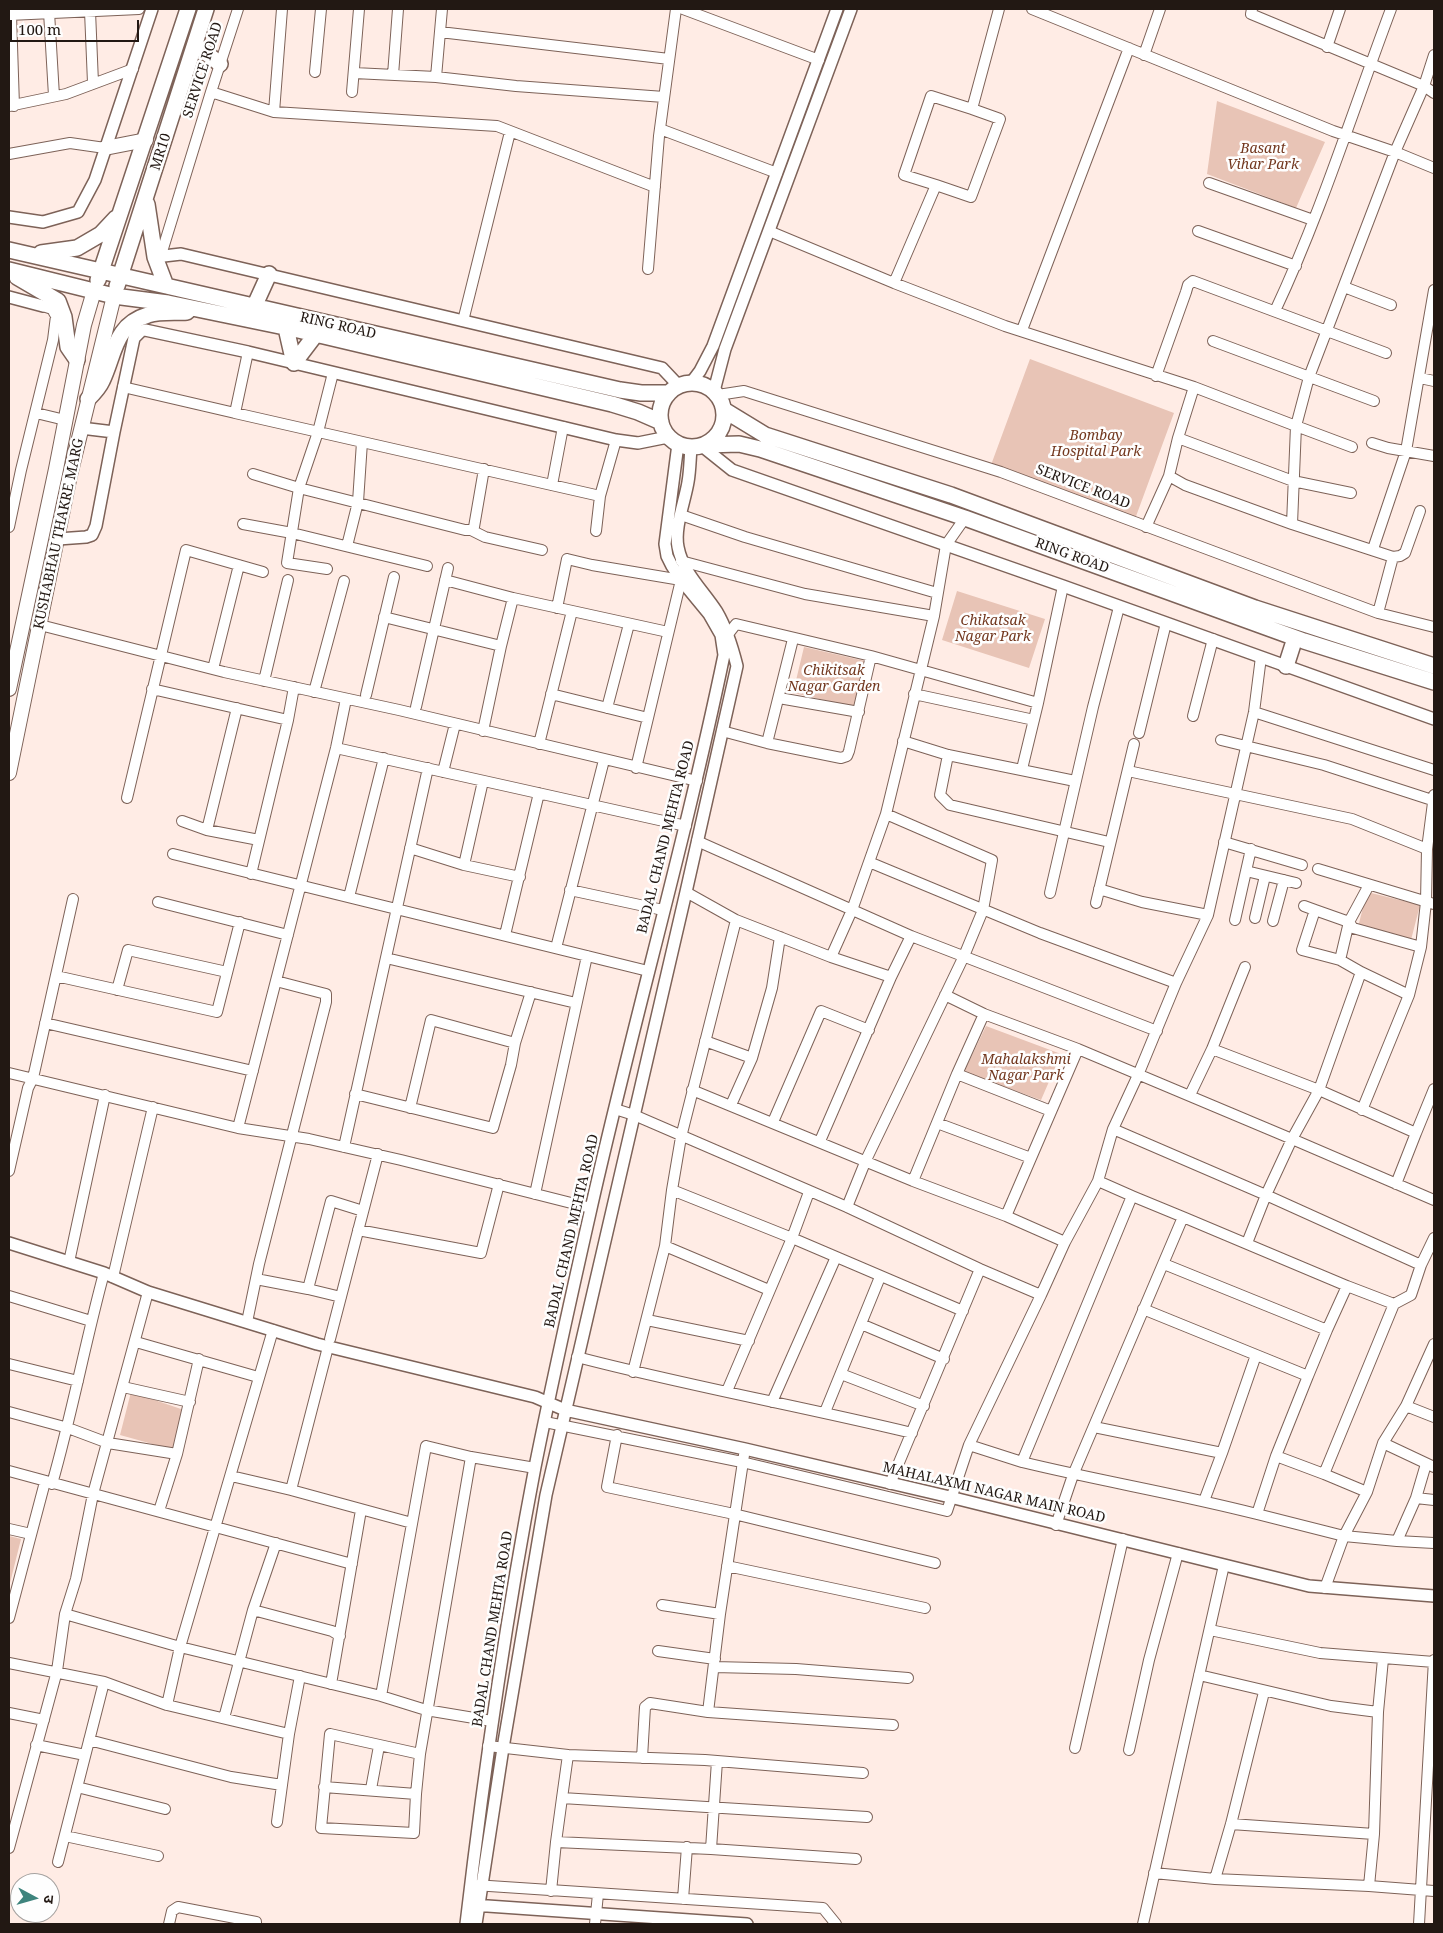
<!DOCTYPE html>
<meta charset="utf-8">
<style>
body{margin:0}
#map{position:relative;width:1443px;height:1933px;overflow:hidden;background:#ffece5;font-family:"Noto Serif","Noto Sans Devanagari",serif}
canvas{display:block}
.frame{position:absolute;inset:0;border:10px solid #221813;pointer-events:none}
.north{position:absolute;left:10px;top:1873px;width:50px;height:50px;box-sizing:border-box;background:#fefefe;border:1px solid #a6a2a0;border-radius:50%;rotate:96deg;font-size:14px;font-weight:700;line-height:20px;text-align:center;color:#221813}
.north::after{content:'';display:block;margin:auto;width:18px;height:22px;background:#3e847d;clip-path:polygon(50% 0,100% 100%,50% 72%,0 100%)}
.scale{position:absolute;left:10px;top:20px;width:129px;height:22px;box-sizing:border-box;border:2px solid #221813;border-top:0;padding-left:6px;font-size:15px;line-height:18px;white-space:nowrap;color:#221813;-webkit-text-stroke:4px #fefefe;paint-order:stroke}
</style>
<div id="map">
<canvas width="1443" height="1933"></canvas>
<div class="frame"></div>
<div class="north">उ</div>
<div class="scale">100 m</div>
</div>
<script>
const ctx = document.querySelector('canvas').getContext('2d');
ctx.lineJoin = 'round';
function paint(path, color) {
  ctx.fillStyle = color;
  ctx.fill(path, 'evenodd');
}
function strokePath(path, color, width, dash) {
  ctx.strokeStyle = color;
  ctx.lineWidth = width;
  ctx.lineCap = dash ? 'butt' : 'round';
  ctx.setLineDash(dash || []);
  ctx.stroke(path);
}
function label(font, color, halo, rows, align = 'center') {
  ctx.font = font + ' "Noto Serif",serif';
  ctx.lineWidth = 5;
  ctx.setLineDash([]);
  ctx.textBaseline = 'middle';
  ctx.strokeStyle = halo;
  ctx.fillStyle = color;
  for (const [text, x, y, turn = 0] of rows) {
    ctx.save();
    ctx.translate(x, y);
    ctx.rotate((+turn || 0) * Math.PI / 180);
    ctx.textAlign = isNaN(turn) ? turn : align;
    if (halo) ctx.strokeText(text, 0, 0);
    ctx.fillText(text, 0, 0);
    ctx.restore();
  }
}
const green = new Path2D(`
 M 1217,101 L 1325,142 L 1296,208 L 1207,174 Z
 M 1030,359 L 1174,413 L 1135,519 L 991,465 Z
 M 957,591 L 1045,619 L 1029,668 L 942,640 Z
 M 804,647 L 865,661 L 855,707 L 793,693 Z
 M 1367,892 L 1420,905 L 1411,940 L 1358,927 Z
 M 986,1026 L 1061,1054 L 1041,1100 L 964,1072 Z
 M 131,1392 L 184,1410 L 174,1450 L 120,1435 Z
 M 9,1536 L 21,1539 L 9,1587 Z`);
const minor = new Path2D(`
 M 683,9 L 819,60
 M 1032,9 L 1333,131 L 1395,152 L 1434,168
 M 1252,9 L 1251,14 L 1424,86 L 1434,93
 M 90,11 L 93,83
 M 49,12 L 54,96
 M 9,15 L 139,9
 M 11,15 L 14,106
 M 440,32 L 669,59
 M 1327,47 L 1340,9
 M 1144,55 L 1160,9
 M 315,72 L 321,9
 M 354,73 L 436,77 L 516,86 L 664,97
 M 393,75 L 398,9
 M 436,77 L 442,9
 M 211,92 L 274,112 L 497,126 L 655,187
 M 352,92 L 359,9
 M 9,106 L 66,94 L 133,69
 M 274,112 L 282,9
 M 660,129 L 777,173
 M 9,154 L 70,143 L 105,148
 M 1209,183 L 1313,220
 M 936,185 L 904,175 L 931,96 L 972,109
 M 769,231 L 894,283 L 1005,326 L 1194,387 L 1296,426 L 1292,524 L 1393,557 L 1378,613
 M 1198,231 L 1296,266
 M 161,255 L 211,92 L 238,9
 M 648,269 L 659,136 L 676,9
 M 894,283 L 936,185 L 971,197 L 1000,119 L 972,109 L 999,9
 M 1344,287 L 1391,305
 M 1275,311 C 1321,213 1353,110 1391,9
 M 463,321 L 510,132
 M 1022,330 L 1129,48
 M 1213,341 L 1374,401
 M 248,352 L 235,413 L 600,496 L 616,440
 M 1156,376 L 1186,292 L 1188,285 L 1193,281 L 1386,353
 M 1420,378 L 1434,381
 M 123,387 L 235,413
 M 718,395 L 744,391 L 1001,472 L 1378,613 L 1434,627
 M 36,413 L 65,420
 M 1178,438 L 1293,481 L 1351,493
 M 1372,443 L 1388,448 L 1434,456
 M 1352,447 L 1296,426 L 1309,377 L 1395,152 L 1424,86 L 1434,55
 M 253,474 L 299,488 L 465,530 L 471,530 L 474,527 L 484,469
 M 1169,476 L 1185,485 L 1292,524
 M 552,485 L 563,427
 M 681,515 L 745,537 L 937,593
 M 243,524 L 292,533 L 427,566
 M 9,527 L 21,470 L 53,340 L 56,316 L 52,309 L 43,306
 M 1146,527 L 1169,476 L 1178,438 L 1194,387
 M 471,530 L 485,537 L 542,550
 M 596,531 L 600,496
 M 347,546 L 358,502 L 362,442
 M 1373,549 L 1406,451 L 1434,290
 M 1393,557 L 1400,556 L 1405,553 L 1420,511
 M 681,561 L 805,594 L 934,616
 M 327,569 L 287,563 L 299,488 L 318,432 L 333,373
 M 445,580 L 513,598
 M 557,608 L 567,559 L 592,565 L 681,580 L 636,768
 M 384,617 L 501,646 L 513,598 L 668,632
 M 40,625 L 224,672 L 399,710 L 697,781
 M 729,633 L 736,624 L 871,656 L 1038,703
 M 793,639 L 767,743 L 841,758 L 847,756 L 849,751 L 871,656
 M 213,669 L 239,565
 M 264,681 L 288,580
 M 152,689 L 288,720
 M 314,692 L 344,581
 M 551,694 L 648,718
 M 914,694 L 1034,720
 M 366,695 L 394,577
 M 779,698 L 859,712
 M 416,707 L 448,568
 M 607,708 L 629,624
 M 1254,712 L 1434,770
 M 1193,716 L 1213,639
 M 483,731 L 501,646
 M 722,731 L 767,743
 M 1139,733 L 1166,623
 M 1221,740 L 1324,765 L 1432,800
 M 903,741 L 948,755 L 1075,781
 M 539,744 L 572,611
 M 336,748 L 686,826
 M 948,755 L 940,795 L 950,805 L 1109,842
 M 1022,769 L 1038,703 L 1063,586
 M 1128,771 L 1352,819 L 1427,849
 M 443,772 L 455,724
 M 127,798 L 186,550 L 263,572
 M 182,821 L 207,830 L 259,840
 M 207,830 L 237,708
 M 697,841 L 911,936 L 1157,1031
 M 1224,842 L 1302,865
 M 410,848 L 464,865 L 520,877
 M 173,854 C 331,894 490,931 648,971
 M 869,862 L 1040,933 L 1176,983
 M 464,865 L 483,781
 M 1318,869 L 1434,904
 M 1246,871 L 1296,883
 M 251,874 L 288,720 L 294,687
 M 1369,885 L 1349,922 L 1340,960 L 1302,950 L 1315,910 L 1349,922 L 1353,928 L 1421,947 L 1426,902 L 1427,849 L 1434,795
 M 1099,889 L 1142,902 L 1208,915
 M 570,890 L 663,910
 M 686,892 L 736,920 L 831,957 L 891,977
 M 1050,893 L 1093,707 L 1119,607
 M 349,897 L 384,758
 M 158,902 L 288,935
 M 1096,903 L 1134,744
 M 1304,906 L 1315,910
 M 1255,918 L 1265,876
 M 1235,920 L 1251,849
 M 1273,921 L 1284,880
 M 505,935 L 539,793
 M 556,948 L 604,760
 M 831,957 L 852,910 L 886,814 L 934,616 L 946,545 L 965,518
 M 386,958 L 576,1003
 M 1340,960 L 1361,972
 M 1245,967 L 1212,1049 L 1319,1090 L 1416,1133 L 1434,1089
 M 56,976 L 217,1012 L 240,922
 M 117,990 L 128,950 L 227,972
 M 945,995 L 984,1014 L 1078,1049 L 1292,1139 L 1266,1195 L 1113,1129
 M 1409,995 L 1421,947
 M 45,1023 L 253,1071
 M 705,1041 L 752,1058
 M 9,1073 L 238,1128 L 309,1139 L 401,1160 L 591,1208
 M 957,1074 L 1051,1111
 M 692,1090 L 913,1181 L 1006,1216 L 1065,1242
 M 355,1094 L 493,1128 L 511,1065 L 515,1043 L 531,992
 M 1190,1095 L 1212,1049
 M 731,1105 L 752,1058 L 772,988 L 780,937
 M 410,1108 L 431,1020 L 515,1043
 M 615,1109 L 634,1115 L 847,1207 L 980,1269 L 1041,1295
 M 1362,1110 L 1409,995 L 1361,972 L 1319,1090 L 1292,1139 L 1434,1200
 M 773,1122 L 821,1011 L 869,1030
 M 937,1123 L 1031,1158
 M 238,1128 L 336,748 L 346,699
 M 820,1141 L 891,977 L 911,936
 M 344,1147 L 428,768
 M 9,1171 L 28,1088 L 33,1078 L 73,899
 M 913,1181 L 957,1074 L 984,1014
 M 1396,1184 L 1416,1133
 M 672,1190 L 792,1238 L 963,1311
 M 535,1194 L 587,956
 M 847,1207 L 866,1160 L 964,956 L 983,910 L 992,860 L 886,814
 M 1006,1216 L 1078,1049
 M 358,1230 L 481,1253 L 499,1184
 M 1247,1243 L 1266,1195 L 1421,1265 L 1411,1295 L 1394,1304
 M 665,1246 L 769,1290
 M 69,1262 L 105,1095
 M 1164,1264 L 1327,1330 L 1347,1286 L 1183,1217
 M 1421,1265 L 1434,1238
 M 113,1277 L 153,1107
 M 256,1279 L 308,1289
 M 9,1296 L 91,1321
 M 341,1297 L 308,1289 L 331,1201 L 363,1211
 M 1143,1309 L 1308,1376 L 1327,1330
 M 647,1320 L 749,1341
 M 247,1322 L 259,1264 L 326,1002 L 326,994 L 322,993 L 276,981
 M 861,1324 L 944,1359
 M 330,1339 L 378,1154
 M 136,1342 L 258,1377
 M 1434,1344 L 1406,1406 L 1434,1417
 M 577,1357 C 688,1386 800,1406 912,1433
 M 9,1364 L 78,1381
 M 633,1372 L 665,1246 L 672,1190 L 681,1137 L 736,920
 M 841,1374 L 924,1406
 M 1308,1376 L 1276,1456 L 1257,1514 L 1344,1536 L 1367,1492 L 1324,1474 L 1394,1304 L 1347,1286
 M 123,1387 L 190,1402
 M 727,1391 L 792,1238 L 809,1192
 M 772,1402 L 836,1257
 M 9,1412 L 68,1428 L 108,1443 L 177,1454
 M 825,1412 L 880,1277
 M 545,1422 L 742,1462 L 947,1511 L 969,1445 L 1041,1295 L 1065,1242 L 1098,1181 L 1113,1129 L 1138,1075 L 1176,983 L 1208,915 L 1254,712 L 1261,657
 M 1094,1427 L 1222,1453 L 1256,1355
 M 617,1435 L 607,1487 L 734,1514 L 935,1563
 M 1383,1443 L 1434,1467
 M 969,1445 L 1022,1462 L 1132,1196 L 1098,1181
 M 1276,1456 L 1324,1474
 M 1022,1462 C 1100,1481 1179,1494 1257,1514
 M 9,1471 L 352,1564
 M 231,1476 L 291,1490 L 412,1523
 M 52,1484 C 72,1414 85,1343 104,1273
 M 890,1484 L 980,1269
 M 291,1490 L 328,1347
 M 1367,1492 L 1383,1443 L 1406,1406
 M 1416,1498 L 1426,1464
 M 1434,1500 L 1416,1498 L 1397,1541 L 1434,1543
 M 1204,1501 L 1222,1453
 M 159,1511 L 177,1454 L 199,1359
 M 1056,1525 L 1073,1475 L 1183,1217 L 1132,1196
 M 9,1529 L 31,1534
 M 727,1566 L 925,1608
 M 1325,1588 L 1344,1536 L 1397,1541
 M 662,1605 L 720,1614
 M 253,1610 L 332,1631 L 340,1636
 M 65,1614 L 180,1647 L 381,1696 L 426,1710 L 492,1721
 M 9,1618 L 45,1482
 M 1210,1630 L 1320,1653 L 1434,1662
 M 658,1651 L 715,1659
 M 9,1663 L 104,1682 L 167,1705 L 289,1734
 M 714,1667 L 796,1669 L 908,1678
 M 1199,1675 L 1331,1706 L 1378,1712 L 1374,1834 L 1231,1824
 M 331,1684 L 361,1510
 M 381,1696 L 426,1446 L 471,1457 L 535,1468
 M 167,1705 L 180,1647 L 273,1330
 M 708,1712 L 720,1614 L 744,1455
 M 1378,1712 L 1383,1659
 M 9,1713 L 44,1720
 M 224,1718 L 253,1610 L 276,1543
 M 89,1740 L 231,1777 L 282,1785 L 289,1734 L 300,1676
 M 36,1745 L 85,1755
 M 488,1746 L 568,1755 L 705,1760 L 863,1773
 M 1075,1748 L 1123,1539
 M 1129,1750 L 1149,1660 L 1178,1553
 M 642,1758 L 645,1707 L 650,1703 L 708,1712 L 893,1725
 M 77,1787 L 165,1809
 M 324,1787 L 416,1794 L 414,1833 L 321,1828 L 330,1734 L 420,1754 L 471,1457
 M 371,1789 L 379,1746
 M 416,1794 L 420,1754
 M 562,1798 L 568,1755
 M 277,1822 L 282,1785
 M 65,1836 L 158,1856
 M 9,1848 L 57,1671 L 65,1614 L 76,1579 L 93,1494 L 148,1292
 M 711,1849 L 717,1761
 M 856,1859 L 711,1849 L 556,1842 L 562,1798 L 867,1817
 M 58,1862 L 104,1682
 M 1154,1873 L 1215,1879 L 1231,1824 L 1264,1692
 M 1215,1879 L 1369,1886 L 1374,1834
 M 474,1885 L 823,1908 L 836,1924
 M 1369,1886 L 1434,1891
 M 551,1891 L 556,1842
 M 683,1899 L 687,1847
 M 169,1924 L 172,1911 L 178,1907 L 256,1922 L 256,1924
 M 595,1924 L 598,1894
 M 1143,1924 L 1224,1565
 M 1419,1924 L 1434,1660`);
const tertiary = new Path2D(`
 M 9,217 L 43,222 L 78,212 L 95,180 L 152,9
 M 155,257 L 181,254 L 662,368 L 679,386
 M 9,297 L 43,306
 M 691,383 L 700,371 L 713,346 L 837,9
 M 714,391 L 725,349 L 851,9
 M 81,428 L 114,432
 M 702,446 L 732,470 L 1063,586 L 1434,719
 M 58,539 L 86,537 L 92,535 L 96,526 L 114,432 L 134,338 L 141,331 L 145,330 L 248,352 L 616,440 L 638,443 L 668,437
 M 9,1243 L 104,1273 L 148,1292 L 317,1344 L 535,1397 L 565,1410 L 745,1449 L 950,1497 L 1309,1586 L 1434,1596
 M 473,1905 L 747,1924
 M 466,1924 C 484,1771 506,1618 535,1467 C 552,1382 571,1297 590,1213 C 632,1026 685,843 724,655 L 721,635 L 709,614 L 681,580 L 672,566 L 667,556 L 665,544 L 678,444
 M 476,1924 L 503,1748 L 546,1495 L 686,892 L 737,666 C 732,646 727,629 717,612 C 703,590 683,573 678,547 C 674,528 685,501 688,482 C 690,471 690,459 691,448`);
const secondary = new Path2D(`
 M 105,148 L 146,140
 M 9,689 L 56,469 L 84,325 L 94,291
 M 9,773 L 70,475 L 114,296`);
const primary = new Path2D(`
 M 195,44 L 220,64
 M 147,204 L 155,257 L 166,286
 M 9,250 L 620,390 L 641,393 L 668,393
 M 41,253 L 77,248 L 101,234 L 116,218
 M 9,270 L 114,296 L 168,303 L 294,329 L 612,404 L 638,412 L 661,422
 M 17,277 L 58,301 L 64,317 L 68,347 L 77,360
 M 98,280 L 188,9
 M 117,286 L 206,9
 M 254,307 L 269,274
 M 286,328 L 294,363
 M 294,363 L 316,334
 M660 415a32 32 0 1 1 64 0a32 32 0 1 1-64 0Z
 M 88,399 C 94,393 99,388 102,381 C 115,354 114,325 148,315 C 160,311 175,313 187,312
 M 724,410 L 765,435 L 951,495 L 1255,608 L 1434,666
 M 706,445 L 739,444 L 760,449 L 965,518 L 1304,641 L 1434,682
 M 1286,666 L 1295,638`);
const streetNames = [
 ["SERVICE ROAD",203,70,-72],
 ["MR10",161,152,-72],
 ["RING ROAD",338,326,13],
 ["SERVICE ROAD",1083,487,21],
 ["KUSHABHAU THAKRE MARG",59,534,-78],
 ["RING ROAD",1072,556,20],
 ["BADAL CHAND MEHTA ROAD",666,837,-76],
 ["BADAL CHAND MEHTA ROAD",572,1231,-77],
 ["MAHALAXMI NAGAR MAIN ROAD",994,1493,13],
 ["BADAL CHAND MEHTA ROAD",493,1629,-81]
];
const parkNames = [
 ["Basant",1263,149],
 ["Vihar Park",1263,165],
 ["Bombay",1096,436],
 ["Hospital Park",1096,452],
 ["Chikatsak",993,621],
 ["Nagar Park",993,637],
 ["Chikitsak",834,671],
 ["Nagar Garden",834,687],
 ["Mahalakshmi",1026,1060],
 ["Nagar Park",1026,1076]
];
paint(green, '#e8c4b6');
strokePath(minor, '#7d6258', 12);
strokePath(tertiary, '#7d6258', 14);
strokePath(secondary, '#7d6258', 16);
strokePath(primary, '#7d6258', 18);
strokePath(minor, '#fff', 10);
strokePath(tertiary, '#fff', 11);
strokePath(secondary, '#fff', 14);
strokePath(primary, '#fff', 15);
label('14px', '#221813', '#fefefe', streetNames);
label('italic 14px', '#72371e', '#fefefe', parkNames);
</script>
